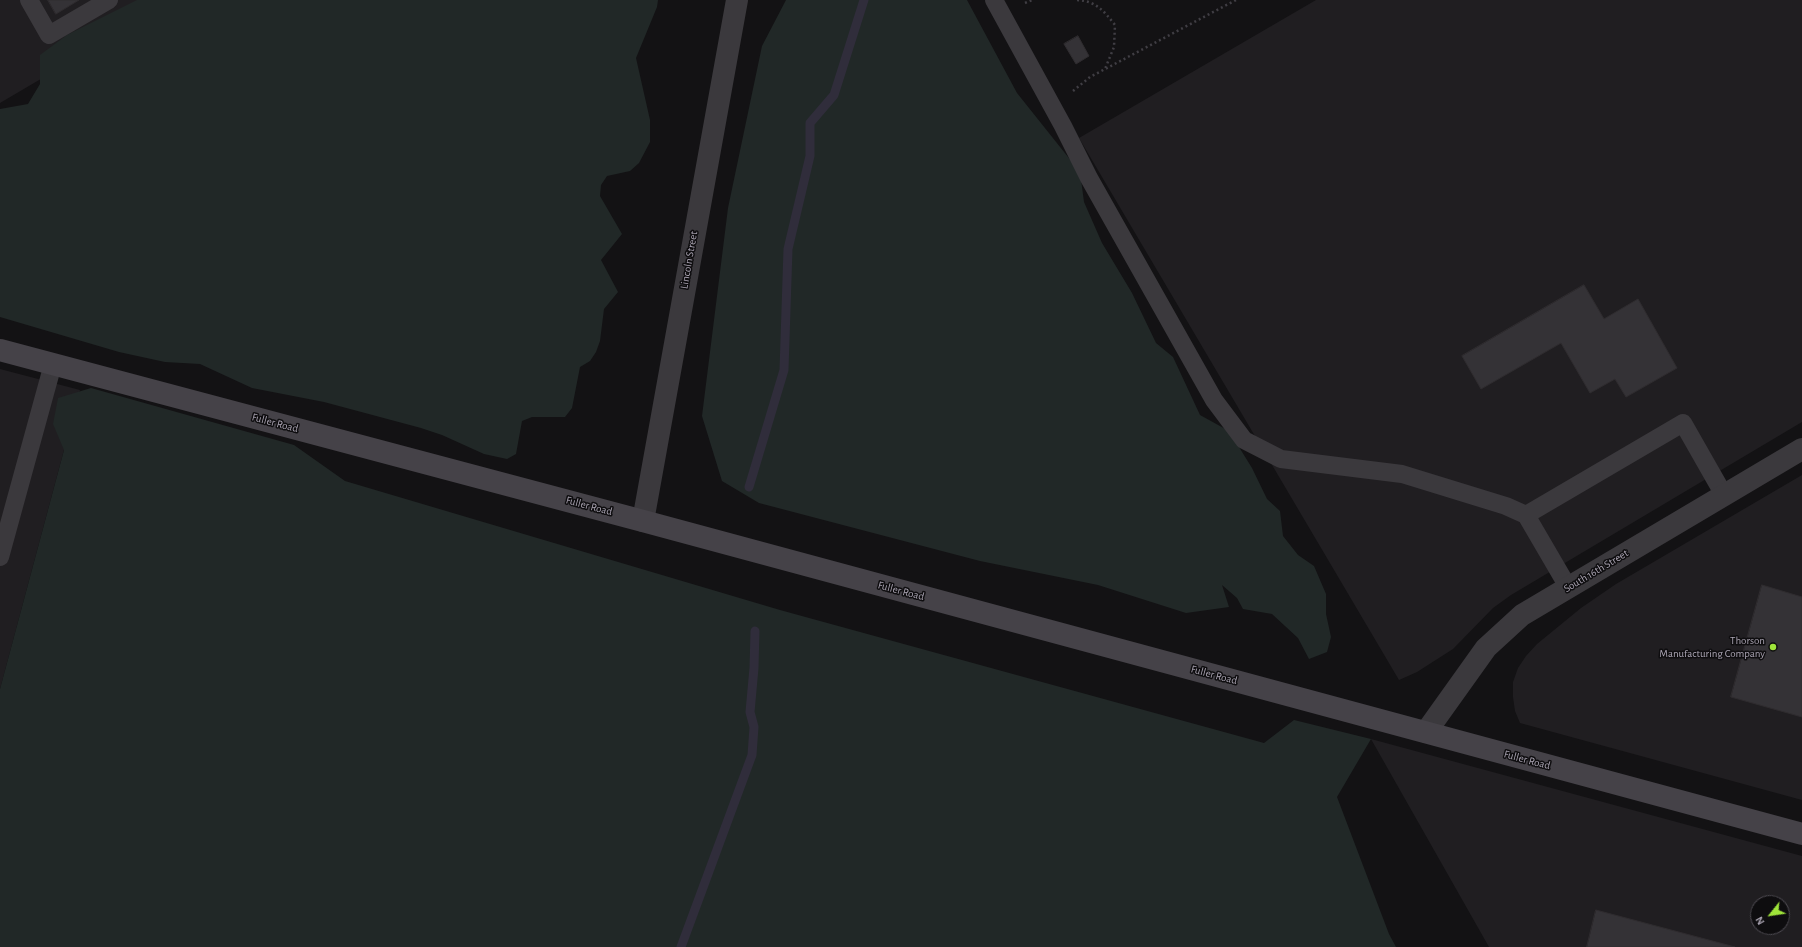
<!DOCTYPE html>
<style>
body{margin:0}
#map{position:relative;width:1802px;height:947px;overflow:hidden;background:#131214;font-family:"Alegreya Sans",sans-serif}
canvas{display:block}
.north{position:absolute;left:1750px;top:895px;width:40px;height:40px;box-sizing:border-box;background:#0e0d0f;border:1px solid #4d4a51;border-radius:50%;rotate:240deg;font-size:11px;font-weight:700;line-height:16px;text-align:center;color:#aba5b3}
.north::after{content:'';display:block;margin:auto;width:14px;height:18px;background:#9fe43a;clip-path:polygon(50% 0,100% 100%,50% 72%,0 100%)}
</style>
<div id="map">
<canvas width="1802" height="947"></canvas>
<div class="north">N</div>
</div>
<script>
const ctx = document.querySelector('canvas').getContext('2d');
ctx.lineJoin = 'round';
function paint(path, color) {
  ctx.fillStyle = color;
  ctx.fill(path, 'evenodd');
}
function strokePath(path, color, width, dash) {
  ctx.strokeStyle = color;
  ctx.lineWidth = width;
  ctx.lineCap = dash ? 'butt' : 'round';
  ctx.setLineDash(dash || []);
  ctx.stroke(path);
}
function label(font, color, halo, rows, align = 'center') {
  ctx.font = font + ' "Alegreya Sans",sans-serif';
  ctx.lineWidth = 3;
  ctx.setLineDash([]);
  ctx.textBaseline = 'middle';
  ctx.strokeStyle = halo;
  ctx.fillStyle = color;
  for (const [text, x, y, turn = 0] of rows) {
    ctx.save();
    ctx.translate(x, y);
    ctx.rotate((+turn || 0) * Math.PI / 180);
    ctx.textAlign = isNaN(turn) ? turn : align;
    if (halo) ctx.strokeText(text, 0, 0);
    ctx.fillText(text, 0, 0);
    ctx.restore();
  }
}
const built = new Path2D(`
 M 0,0 L 175,0 L 0,103 Z
 M 1316,0 L 1802,0 L 1802,422 L 1511,595 L 1493,608 L 1453,649 L 1417,672 L 1399,680 L 1079,138 Z
 M 0,369 L 80,390 L 0,689 Z
 M 1802,475 L 1802,800 L 1520,723 L 1515,711 L 1513,697 L 1513,682 L 1518,668 L 1526,656 L 1537,644 L 1581,608 L 1616,584 Z
 M 1371,739 L 1802,856 L 1802,947 L 1489,947 ZM 1758,903 L 1782,903 L 1782,927 L 1758,927 Z`);
const green = new Path2D(`
 M 137,0 L 658,0 L 657,7 L 636,58 L 650,120 L 650,142 L 639,163 L 630,171 L 607,176 L 601,185 L 600,196 L 622,234 L 601,260 L 618,292 L 604,309 L 600,341 L 596,352 L 590,361 L 580,367 L 572,408 L 565,417 L 532,417 L 522,421 L 516,454 L 507,459 L 484,454 L 442,435 L 421,428 L 324,402 L 252,388 L 200,364 L 165,362 L 119,352 L 0,317 L 0,109 L 28,104 L 40,84 L 40,55 L 67,35 Z
 M 786,0 L 967,0 L 1017,93 L 1080,172 L 1084,202 L 1102,243 L 1132,293 L 1156,343 L 1173,357 L 1200,415 L 1229,431 L 1252,468 L 1267,499 L 1280,511 L 1283,536 L 1298,555 L 1314,566 L 1326,594 L 1326,614 L 1331,637 L 1327,652 L 1309,659 L 1298,638 L 1272,614 L 1243,609 L 1237,598 L 1222,585 L 1229,607 L 1186,613 L 1098,585 L 980,561 L 759,503 L 722,481 L 702,416 L 728,208 L 762,46 Z
 M 91,388 L 294,445 L 345,481 L 780,610 L 1264,743 L 1294,720 L 1371,739 L 1337,797 L 1389,934 L 1396,947 L 0,947 L 0,689 L 64,450 L 53,424 L 58,398 Z`);
const stream = new Path2D(`
 M 749,487 L 784,370 L 788,249 L 810,156 L 810,123 L 834,95 L 864,0
 M 681,947 L 752,755 L 754,727 L 750,712 L 754,668 L 755,631`);
const building = new Path2D(`
 M 48,0 L 79,0 L 56,14 Z
 M 1078,36 L 1089,56 L 1076,64 L 1064,44 Z
 M 1584,285 L 1604,319 L 1638,299 L 1677,368 L 1626,397 L 1615,379 L 1590,393 L 1561,343 L 1481,389 L 1462,356 Z
 M 1762,585 L 1802,597 L 1802,717 L 1731,697 Z
 M 1596,910 L 1735,947 L 1587,947 Z`);
const path = new Path2D(`
 M 1077,0 C 1096,1 1104,11 1115,25 L 1114,47 L 1105,69
 M 1025,3 L 1032,0
 M 1073,91 L 1090,77 L 1236,0`);
const lane = new Path2D(`
 M 29,0 L 49,35 L 109,0
 M 994,0 L 1063,126 L 1089,178 L 1214,400 L 1244,440 L 1281,459 L 1402,474 L 1506,506 L 1526,515 L 1568,587
 M 1526,515 L 1683,423 L 1724,495
 M 0,557 L 53,364`);
const street = new Path2D(`
 M 643,521 L 737,0
 M 1426,732 L 1486,648 L 1522,615 L 1802,449`);
const secondary = new Path2D(`
 M 0,350 L 643,521 L 1802,834`);
const markers = [
 [1773,647,4,"#9fe43a"]
];
const streetNames = [
 ["Lincoln Street",689,260,-80],
 ["Fuller Road",275,423,15],
 ["Fuller Road",589,506,15],
 ["South 16th Street",1596,571,-31],
 ["Fuller Road",901,591,15],
 ["Fuller Road",1214,675,15],
 ["Fuller Road",1527,760,15]
];
const poiNames = [
 ["Thorson",1765,641],
 ["Manufacturing Company",1765,654]
];
paint(built, '#201e21');
paint(green, '#212827');
strokePath(stream, '#302d3b', 9);
paint(building, '#343236');
strokePath(building, '#2f2c2f', 1);
strokePath(path, '#403e44', 2.5, [2, 3]);
strokePath(lane, '#3b393d', 18);
strokePath(street, '#3b393d', 22);
strokePath(secondary, '#454248', 22);
for (const [x, y, r, color] of markers) {
  const dot = new Path2D();
  dot.arc(x, y, r, 0, 2 * Math.PI);
  ctx.fillStyle = color;
  ctx.fill(dot);
  strokePath(dot, '#0e0d0f', 1.5);
}
label('11px', '#aba5b3', '#0e0d0f', streetNames);
label('11px', '#aba5b3', '#0e0d0f', poiNames, 'right');
</script>
